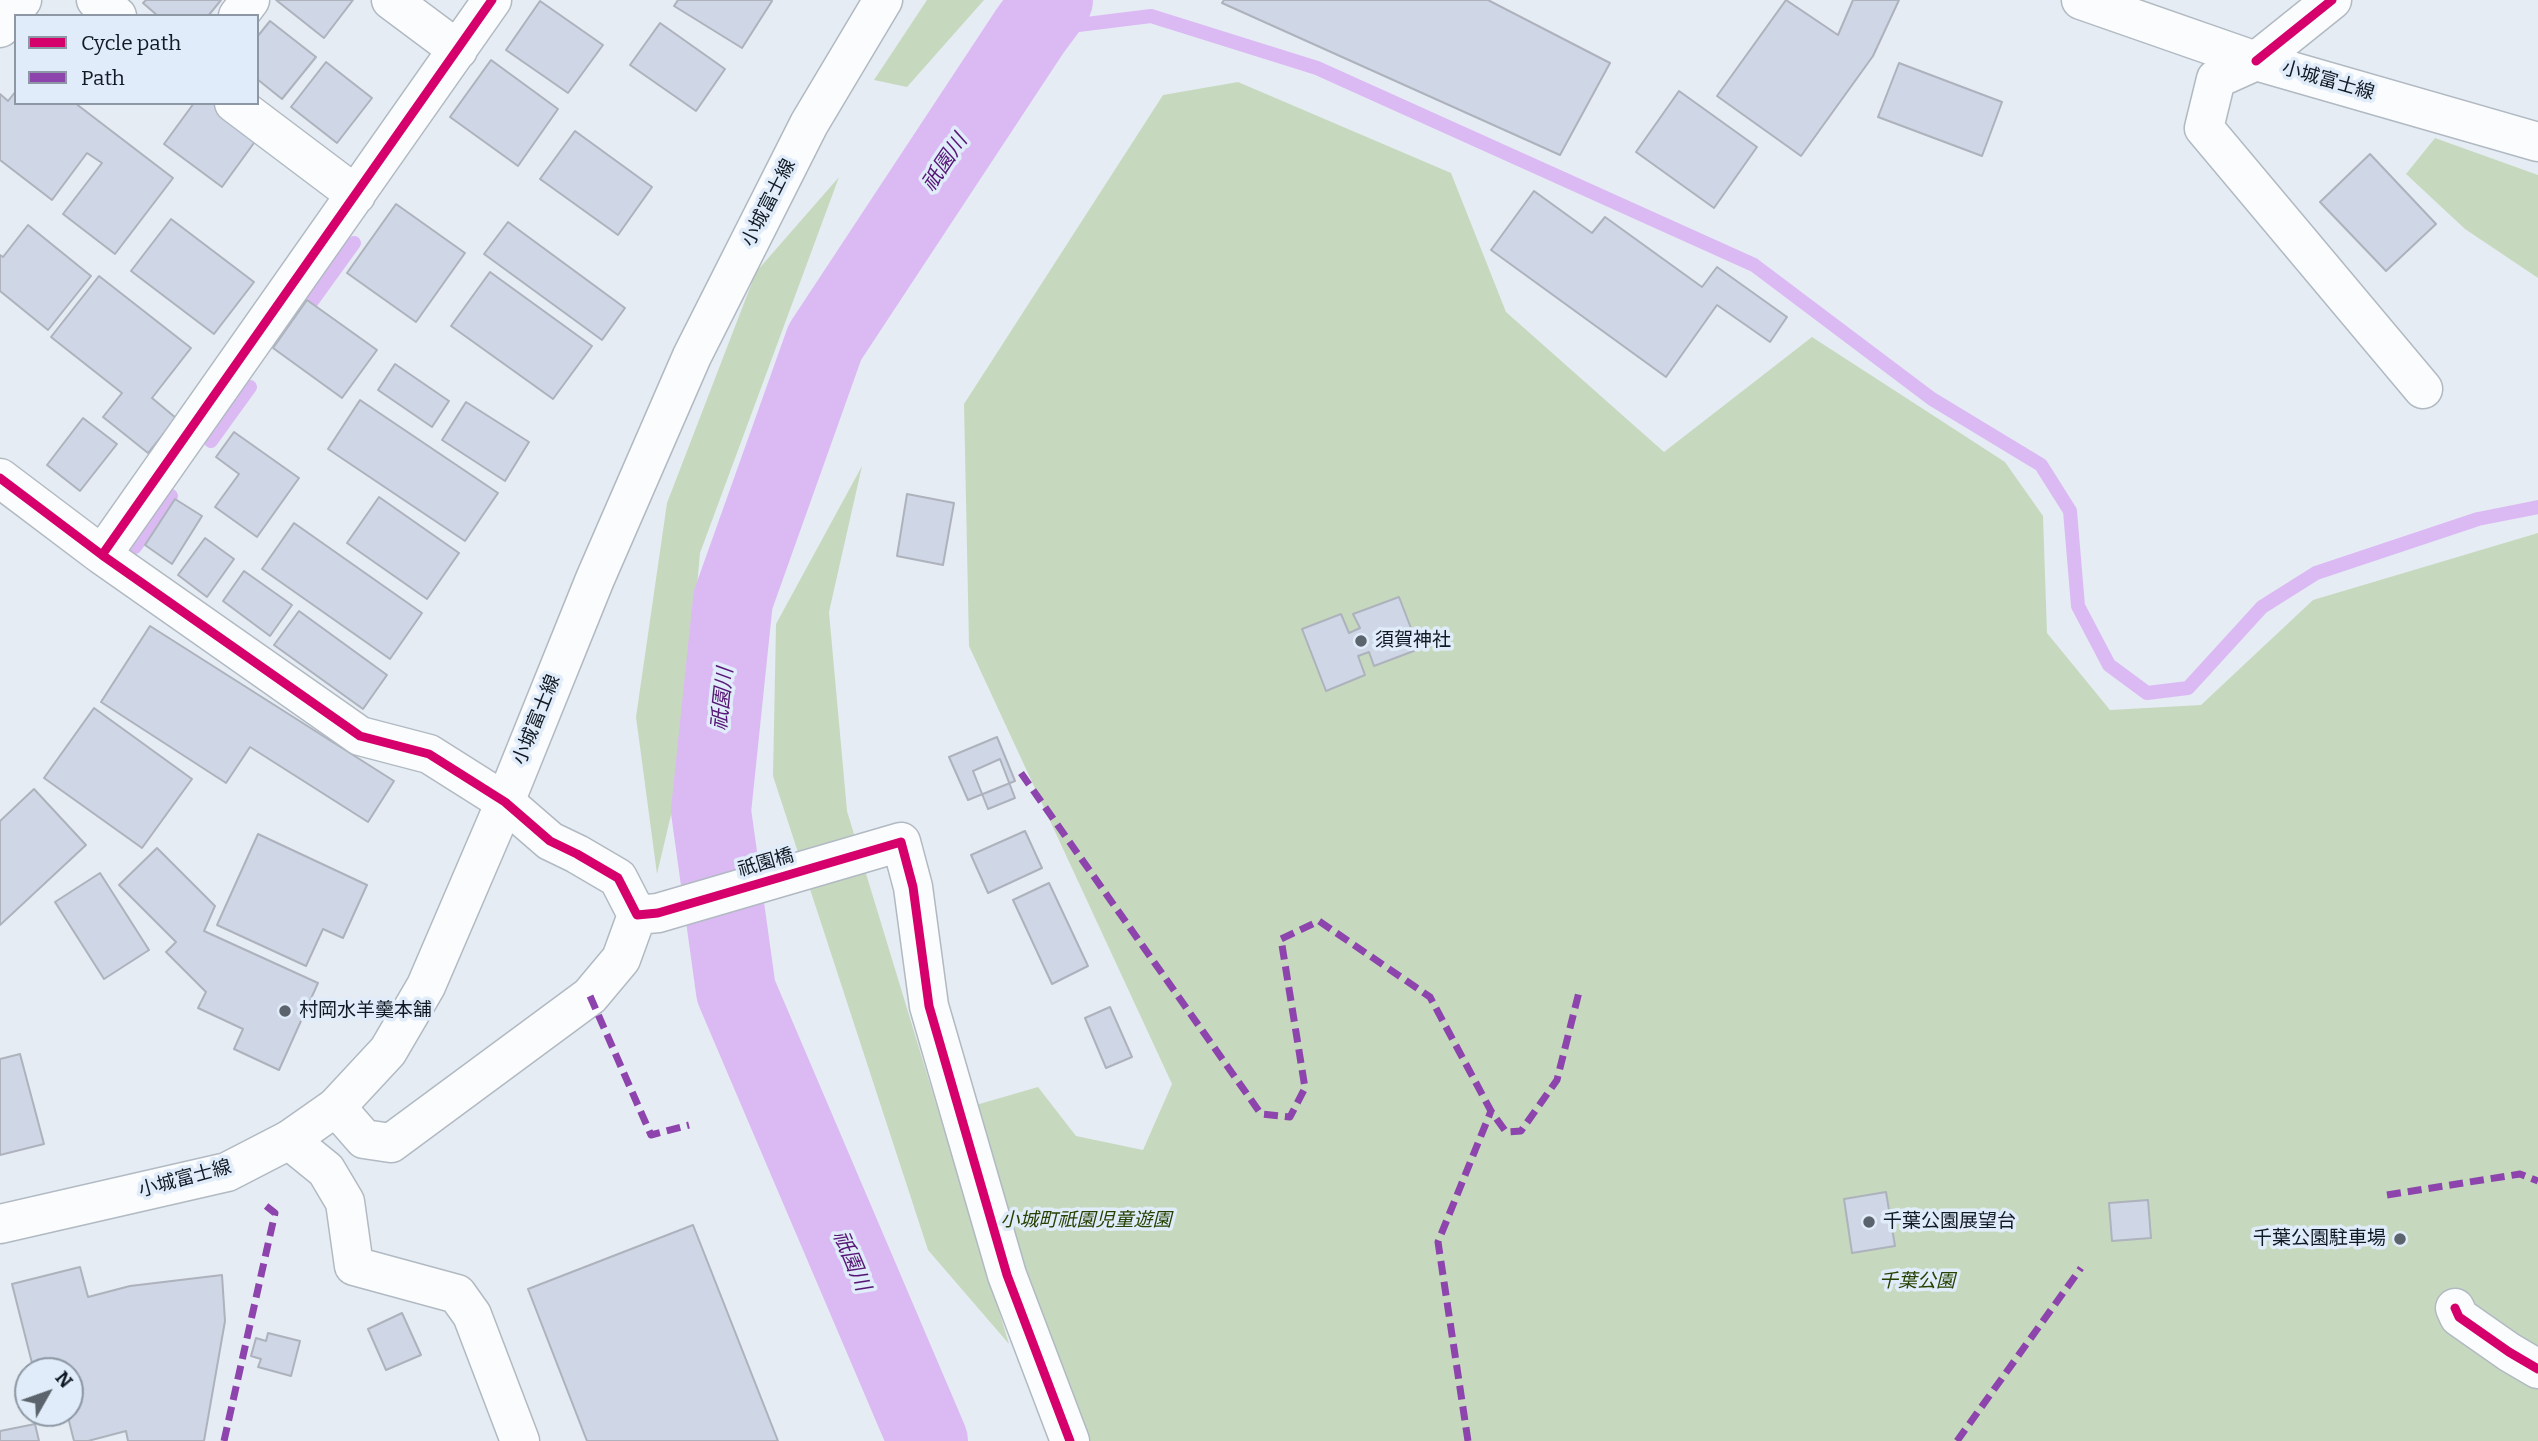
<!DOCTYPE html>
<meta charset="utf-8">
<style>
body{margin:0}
#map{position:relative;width:2538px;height:1441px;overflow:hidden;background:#e6ecf3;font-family:Bitter,serif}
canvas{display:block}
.legend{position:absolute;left:14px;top:14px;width:245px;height:91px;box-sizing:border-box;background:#e0ecf9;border:2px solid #8d98a4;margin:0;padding:9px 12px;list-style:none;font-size:21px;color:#101a25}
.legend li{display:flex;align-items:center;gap:14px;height:35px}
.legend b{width:35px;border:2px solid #8d98a4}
.north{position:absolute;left:14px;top:1357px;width:70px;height:70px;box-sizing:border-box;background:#e0ecf9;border:2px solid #8d98a4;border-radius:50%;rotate:50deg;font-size:19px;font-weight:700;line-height:28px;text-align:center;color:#101a25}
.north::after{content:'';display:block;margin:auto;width:24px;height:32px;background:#5b646d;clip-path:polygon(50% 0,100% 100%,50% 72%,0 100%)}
</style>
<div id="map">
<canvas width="2538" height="1441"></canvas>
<ul class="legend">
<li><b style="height:9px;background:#d6006c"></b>Cycle path</li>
<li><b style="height:9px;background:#8e44ad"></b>Path</li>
</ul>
<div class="north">N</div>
</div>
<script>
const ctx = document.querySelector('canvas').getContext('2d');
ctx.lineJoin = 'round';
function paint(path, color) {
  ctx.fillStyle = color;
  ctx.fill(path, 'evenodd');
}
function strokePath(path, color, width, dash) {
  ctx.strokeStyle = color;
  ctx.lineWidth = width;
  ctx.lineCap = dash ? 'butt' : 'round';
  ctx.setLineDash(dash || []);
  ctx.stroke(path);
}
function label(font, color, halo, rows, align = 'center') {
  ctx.font = font + ' Bitter,"Noto Sans JP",serif';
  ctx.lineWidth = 7;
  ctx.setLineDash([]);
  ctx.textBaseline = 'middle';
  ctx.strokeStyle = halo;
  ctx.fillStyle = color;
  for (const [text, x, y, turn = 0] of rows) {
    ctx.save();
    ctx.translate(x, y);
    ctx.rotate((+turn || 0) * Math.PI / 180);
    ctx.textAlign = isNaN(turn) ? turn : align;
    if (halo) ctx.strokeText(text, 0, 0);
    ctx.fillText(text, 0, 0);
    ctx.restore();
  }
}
const green = new Path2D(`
 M 927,0 L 984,0 L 907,87 L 874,80 Z
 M 1238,82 L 1451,173 L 1506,312 L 1664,452 L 1812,337 L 2005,462 L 2043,516 L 2047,633 L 2110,710 L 2201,705 L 2313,600 L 2538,533 L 2538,1441 L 1089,1441 L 1031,1290 L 969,1107 L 1038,1087 L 1076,1136 L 1143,1150 L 1172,1084 L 969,646 L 964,404 L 1163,95 Z
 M 2435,138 L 2538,175 L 2538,278 L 2465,229 L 2406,174 Z
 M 839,177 L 700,553 L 680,777 L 657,874 L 636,717 L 667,503 L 756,272 Z
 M 862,466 L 829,612 L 847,811 L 1009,1344 L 928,1250 L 773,776 L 776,624 Z`);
const stream = new Path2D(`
 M 1030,31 L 1151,16 L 1317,68 L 1754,265 L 1932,399 L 2041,465 L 2070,511 L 2078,606 L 2109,665 L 2147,693 L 2188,688 L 2262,607 L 2316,573 L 2478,519 L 2538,507
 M 310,304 L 354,243
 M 211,441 L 250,387
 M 135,547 L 171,496`);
const river = new Path2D(`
 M 928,1441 L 736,991 L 711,811 L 733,600 L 825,342 L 1030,31 L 1053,0`);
const building = new Path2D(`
 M 146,0 L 221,0 L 208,16 L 158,16 L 143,3 Z
 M 276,0 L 353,0 L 324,38 Z
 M 678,0 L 771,0 L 772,1 L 742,48 L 674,6 Z
 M 1224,0 L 1488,0 L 1610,63 L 1560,155 L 1222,3 Z
 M 1786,0 L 1838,35 L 1853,0 L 1899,0 L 1873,56 L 1801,156 L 1717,96 Z
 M 540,1 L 603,45 L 568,93 L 506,50 Z
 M 270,21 L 316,57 L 282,99 L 257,79 L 257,37 Z
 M 660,23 L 725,69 L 696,111 L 630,65 Z
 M 491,60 L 558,109 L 518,166 L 450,117 Z
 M 326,62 L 372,98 L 337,143 L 291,107 Z
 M 1899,63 L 2002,102 L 1982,156 L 1878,117 Z
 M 16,91 L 16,103 L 75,103 L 173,178 L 115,254 L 63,214 L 102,163 L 87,153 L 52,200 L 0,160 L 0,94 L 8,101 Z
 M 1679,91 L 1757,147 L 1714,208 L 1636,152 Z
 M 194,103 L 215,103 L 259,136 L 222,187 L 164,144 Z
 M 575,131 L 652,187 L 618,235 L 540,179 Z
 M 2370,154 L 2436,224 L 2386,271 L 2320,202 Z
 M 1534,191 L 1592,233 L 1605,217 L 1702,287 L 1717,267 L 1787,317 L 1770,342 L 1717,305 L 1666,377 L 1491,250 Z
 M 396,204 L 465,253 L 416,322 L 347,273 Z
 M 171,219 L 254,282 L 214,334 L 131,271 Z
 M 508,222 L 625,308 L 602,340 L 484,254 Z
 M 28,225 L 91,276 L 48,330 L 0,291 L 0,255 L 3,257 Z
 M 490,272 L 592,346 L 553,399 L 451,326 Z
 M 99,276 L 191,348 L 152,398 L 176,418 L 148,453 L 103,417 L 122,393 L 51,337 Z
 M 307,300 L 377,350 L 342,398 L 273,348 Z
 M 395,364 L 449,401 L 432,427 L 378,390 Z
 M 360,400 L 498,493 L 465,541 L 328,449 Z
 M 466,402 L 529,442 L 505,481 L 442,440 Z
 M 83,418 L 117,444 L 80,491 L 47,465 Z
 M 234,432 L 299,478 L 257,537 L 215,507 L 239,474 L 216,457 Z
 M 907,494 L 954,503 L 943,565 L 897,556 Z
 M 379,497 L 459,553 L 427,599 L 347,543 Z
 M 175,499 L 202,516 L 172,564 L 145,545 Z
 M 294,523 L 422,613 L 390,659 L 262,569 Z
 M 205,538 L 234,559 L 207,597 L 178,575 Z
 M 244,571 L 292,605 L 270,636 L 223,601 Z
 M 1399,597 L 1419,649 L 1374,666 L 1369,652 L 1358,656 L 1365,675 L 1326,691 L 1302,629 L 1341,614 L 1349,633 L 1360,628 L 1353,614 Z
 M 299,611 L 387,675 L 363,709 L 274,645 Z
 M 150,626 L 394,781 L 368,822 L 250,747 L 226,783 L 101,702 Z
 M 94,708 L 192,779 L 142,848 L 44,778 Z
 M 997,737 L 1015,781 L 968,800 L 949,757 Z
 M 1000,759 L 1015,798 L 988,809 L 973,771 Z
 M 34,789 L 86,845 L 0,925 L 0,821 Z
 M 1025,831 L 1042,868 L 988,893 L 971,855 Z
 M 258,834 L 367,885 L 343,938 L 323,929 L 306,966 L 217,925 Z
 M 157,848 L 215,906 L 204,931 L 318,983 L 279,1070 L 234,1049 L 243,1029 L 198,1008 L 206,992 L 166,952 L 176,942 L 119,885 Z
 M 100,873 L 149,950 L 104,979 L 55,902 Z
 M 1049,883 L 1088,966 L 1052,984 L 1013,900 Z
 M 1110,1007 L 1132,1057 L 1106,1068 L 1085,1018 Z
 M 20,1054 L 44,1144 L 0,1155 L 0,1059 Z
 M 1886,1192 L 1895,1246 L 1852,1253 L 1844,1199 Z
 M 2148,1200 L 2151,1238 L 2112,1241 L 2109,1203 Z
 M 693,1225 L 778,1441 L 587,1441 L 528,1289 Z
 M 80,1267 L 88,1297 L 130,1286 L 222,1275 L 225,1321 L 204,1441 L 128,1441 L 126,1431 L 88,1441 L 74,1441 L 67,1413 L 70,1413 L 70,1371 L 34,1371 L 12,1284 Z
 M 402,1313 L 421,1355 L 386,1370 L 368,1329 Z
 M 268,1333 L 300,1341 L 291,1376 L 258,1367 L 261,1359 L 251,1356 L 256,1338 L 266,1341 Z
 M 35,1424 L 39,1441 L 0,1441 L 0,1431 Z`);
const minor = new Path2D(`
 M 96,0 L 117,16
 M 391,0 L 458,50
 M 2332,0 L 2256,61 L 2216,79 L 2204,128 L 2423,389
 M 238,16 L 250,0
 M 0,28 L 22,0
 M 234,103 L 356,195
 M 0,478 L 102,555 L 360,736 L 429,754 L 505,802 L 550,841 L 577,854 L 618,878 L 637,915 L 621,959 L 590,996 L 391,1143 L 364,1139 L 336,1107
 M 102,555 L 492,0
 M 637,915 L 658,913 L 901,842 L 913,887 L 929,1006 L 1007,1275 L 1070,1441
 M 289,1140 L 326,1170 L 345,1202 L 354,1266 L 457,1294 L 472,1315 L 520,1441
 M 2455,1308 L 2459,1317 L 2509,1352 L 2538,1369`);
const major = new Path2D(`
 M 2081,0 L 2256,61 L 2538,142
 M 0,1224 L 227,1172 L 289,1140 L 336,1107 L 388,1051 L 426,986 L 505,802 L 595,579 L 692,356 L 809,124 L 883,0`);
const quiet = new Path2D(`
 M 1021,773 L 1261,1114 L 1290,1117 L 1305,1088 L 1281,939 L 1319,921 L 1430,997 L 1491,1111 L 1506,1132 L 1521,1131 L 1557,1080 L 1579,992
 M 590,996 L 651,1135 L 689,1125
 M 2387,1195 L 2520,1174 L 2538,1181
 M 224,1441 L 275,1213 L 265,1205
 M 1468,1441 L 1438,1242 L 1491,1111
 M 1957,1441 L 2081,1268`);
const cycleway = new Path2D(`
 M 2256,61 L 2332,0
 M 0,478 L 102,555 L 360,736 L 429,754 L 505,802 L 550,841 L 577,854 L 618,878 L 637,915 L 658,913 L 901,842 L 913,887 L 929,1006 L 1007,1275 L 1070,1441
 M 102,555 L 492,0
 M 2455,1308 L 2459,1317 L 2509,1352 L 2538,1369`);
const markers = [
 [1361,641,7,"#5b646d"],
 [285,1011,7,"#5b646d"],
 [1869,1222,7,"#5b646d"],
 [2400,1239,7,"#5b646d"]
];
const streetNames = [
 ["小城富士線",2328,81,16],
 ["小城富士線",769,203,-63],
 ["小城富士線",537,720,-68],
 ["祇園橋",766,863,-16],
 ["小城富士線",185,1179,-15]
];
const poiNames = [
 ["須賀神社",1375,641],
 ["村岡水羊羹本舗",299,1011],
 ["千葉公園展望台",1883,1222],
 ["千葉公園駐車場",2386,1239,"right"]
];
const parkNames = [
 ["小城町祇園児童遊園",1086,1221],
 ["千葉公園",1917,1282]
];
const waterNames = [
 ["祇園川",945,163,-56],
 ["祇園川",723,699,-84],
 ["祇園川",851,1261,67]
];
paint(green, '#c6d9bf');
strokePath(stream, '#dbbaf4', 14);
strokePath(river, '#dbbaf4', 80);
paint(building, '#cfd6e6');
strokePath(building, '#adb2bc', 2);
strokePath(minor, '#b1b9c2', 41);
strokePath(major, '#b1b9c2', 41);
strokePath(minor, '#fbfcfd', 38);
strokePath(major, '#fbfcfd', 38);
strokePath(quiet, '#8e44ad', 7, [14, 7]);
strokePath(cycleway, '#d6006c', 9);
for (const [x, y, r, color] of markers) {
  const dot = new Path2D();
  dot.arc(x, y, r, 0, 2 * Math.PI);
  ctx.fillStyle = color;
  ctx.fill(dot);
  strokePath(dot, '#e0ecf9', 2.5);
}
label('19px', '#101a25', '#e0ecf9', streetNames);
label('19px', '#101a25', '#e0ecf9', poiNames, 'left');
label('italic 19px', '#264202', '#e0ecf9', parkNames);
label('italic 21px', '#561675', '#e0ecf9', waterNames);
</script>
